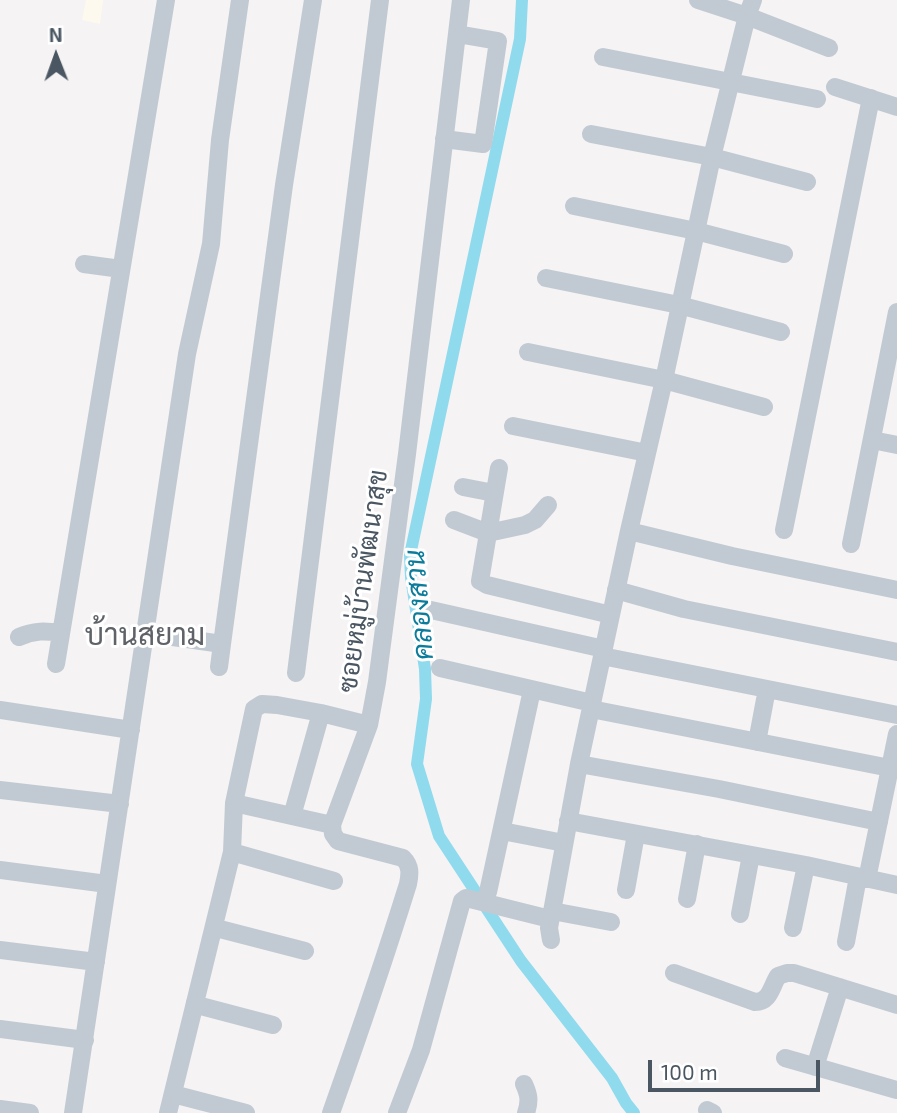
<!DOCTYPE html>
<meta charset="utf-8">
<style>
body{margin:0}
#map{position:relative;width:897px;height:1113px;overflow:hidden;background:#f5f3f3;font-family:"Exo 2",sans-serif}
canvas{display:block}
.north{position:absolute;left:21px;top:21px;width:70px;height:70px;-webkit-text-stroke:5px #fff;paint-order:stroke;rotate:359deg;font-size:19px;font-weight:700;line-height:28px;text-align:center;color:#4a5661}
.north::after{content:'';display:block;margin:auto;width:24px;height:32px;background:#4a5661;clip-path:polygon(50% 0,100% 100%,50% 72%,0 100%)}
.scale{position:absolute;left:648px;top:1060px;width:172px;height:32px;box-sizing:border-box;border:4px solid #4a5661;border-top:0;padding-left:9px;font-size:21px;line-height:24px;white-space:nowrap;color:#4a5661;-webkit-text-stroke:5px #fff;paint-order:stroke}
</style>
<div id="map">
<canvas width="897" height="1113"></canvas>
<div class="north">N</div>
<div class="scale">100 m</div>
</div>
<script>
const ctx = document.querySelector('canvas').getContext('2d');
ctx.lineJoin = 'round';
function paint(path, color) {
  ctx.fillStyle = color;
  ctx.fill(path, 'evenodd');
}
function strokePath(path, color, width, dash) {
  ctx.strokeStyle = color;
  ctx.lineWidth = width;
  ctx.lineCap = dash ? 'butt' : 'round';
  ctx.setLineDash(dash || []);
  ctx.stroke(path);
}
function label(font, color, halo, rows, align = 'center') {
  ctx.font = font + ' "Exo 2",Sarabun,sans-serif';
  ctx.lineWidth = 6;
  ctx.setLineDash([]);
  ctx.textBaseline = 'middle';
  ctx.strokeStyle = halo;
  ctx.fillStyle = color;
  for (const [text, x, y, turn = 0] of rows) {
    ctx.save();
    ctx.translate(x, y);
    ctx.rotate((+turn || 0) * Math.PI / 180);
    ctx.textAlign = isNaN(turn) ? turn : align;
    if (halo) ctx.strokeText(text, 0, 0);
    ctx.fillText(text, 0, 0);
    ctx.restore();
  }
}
const commercial = new Path2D(`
 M 86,0 L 103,0 L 100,24 L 82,20 Z`);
const canal = new Path2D(`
 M 522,0 L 520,39 L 410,555 L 411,577 L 425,669 L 426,699 L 417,764 L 439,836 L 521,961 L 612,1078 L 626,1103 L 634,1113`);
const minor = new Path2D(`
 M 698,0 L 747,16 L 829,48
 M 603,57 L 817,99
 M 835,87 L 897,107
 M 591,134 L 712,157 L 807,182
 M 444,139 L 483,144 L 498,41 L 457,34
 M 574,206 L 696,231 L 784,254
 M 84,264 L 121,269
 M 546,278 L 679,305 L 781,332
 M 528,352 L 664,380 L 764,407
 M 513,426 L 647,453
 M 872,440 L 897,445
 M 499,468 L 480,581 L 487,585 L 611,615
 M 463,487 L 494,493
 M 454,520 L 488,533 L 525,525 L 535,520 L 548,505
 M 784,530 L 871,98
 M 629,531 L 732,556 L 897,590
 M 851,544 L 897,312
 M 616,590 L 684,609 L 897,652
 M 431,610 L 604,649
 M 145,633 L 222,644 L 284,185 L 313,0
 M 19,637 C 34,630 46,631 61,633
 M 602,656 L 897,715
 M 56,664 L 166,0
 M 219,667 L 222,644
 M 440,668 L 592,703
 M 296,673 L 380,0
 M 591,709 L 890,768
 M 0,710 L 131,730
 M 757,742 L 767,689
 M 579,764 L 719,789 L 879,822
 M 0,790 L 120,804
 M 234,803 L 332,825 L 369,725 L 377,682 L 407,454 L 461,0
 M 292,816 L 321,713
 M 568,821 L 806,865 L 897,885
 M 502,831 L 564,843
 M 232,852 L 334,881
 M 0,870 L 107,884
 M 867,879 L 897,734
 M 626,890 L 636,834
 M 488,892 L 532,690
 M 687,899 L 697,844
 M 552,911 L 611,922
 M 740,914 L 751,855
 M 214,926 L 216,928 L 305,951
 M 793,928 L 806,865
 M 551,940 L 549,928 L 579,764 L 629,531 L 664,380 L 712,157 L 747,16 L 753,0
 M 846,942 L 858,877
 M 0,950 L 96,962
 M 674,973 L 755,1002 C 770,1002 771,987 778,976 L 787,973 L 794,973 L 897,1005
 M 195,1002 L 197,1005 L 273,1025
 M 0,1029 L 85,1040
 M 785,1058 L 897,1090
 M 815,1067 L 840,987
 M 524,1084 C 529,1095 530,1101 526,1113
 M 173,1094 L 246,1113
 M 0,1109 L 30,1113
 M 707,1110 L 713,1113
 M 73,1113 L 187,354 L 211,244 L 220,140 L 240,0
 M 168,1113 L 232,852 L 234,803 L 254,709 L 262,704 L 277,705 L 321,713 L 369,725
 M 331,1113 C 358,1037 384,961 408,884 C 410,874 411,866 403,858 L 338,841 L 333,834 L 332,825
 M 397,1113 L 421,1050 L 462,901 L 466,898 L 550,919`);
const streetNames = [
 ["ซอยหมู่บ้านพัฒนาสุข",363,581,-82]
];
const waterNames = [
 ["คลองสวน",419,605,-95]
];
const quarterNames = [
 ["บ้านสยาม",145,635]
];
paint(commercial, '#fdf9ef');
strokePath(canal, '#90daee', 12);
strokePath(minor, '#c1cad2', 18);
label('26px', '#4a5661', '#fff', streetNames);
label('italic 28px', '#0c7c9b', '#fff', waterNames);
label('30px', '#5f6368', '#fff', quarterNames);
</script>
